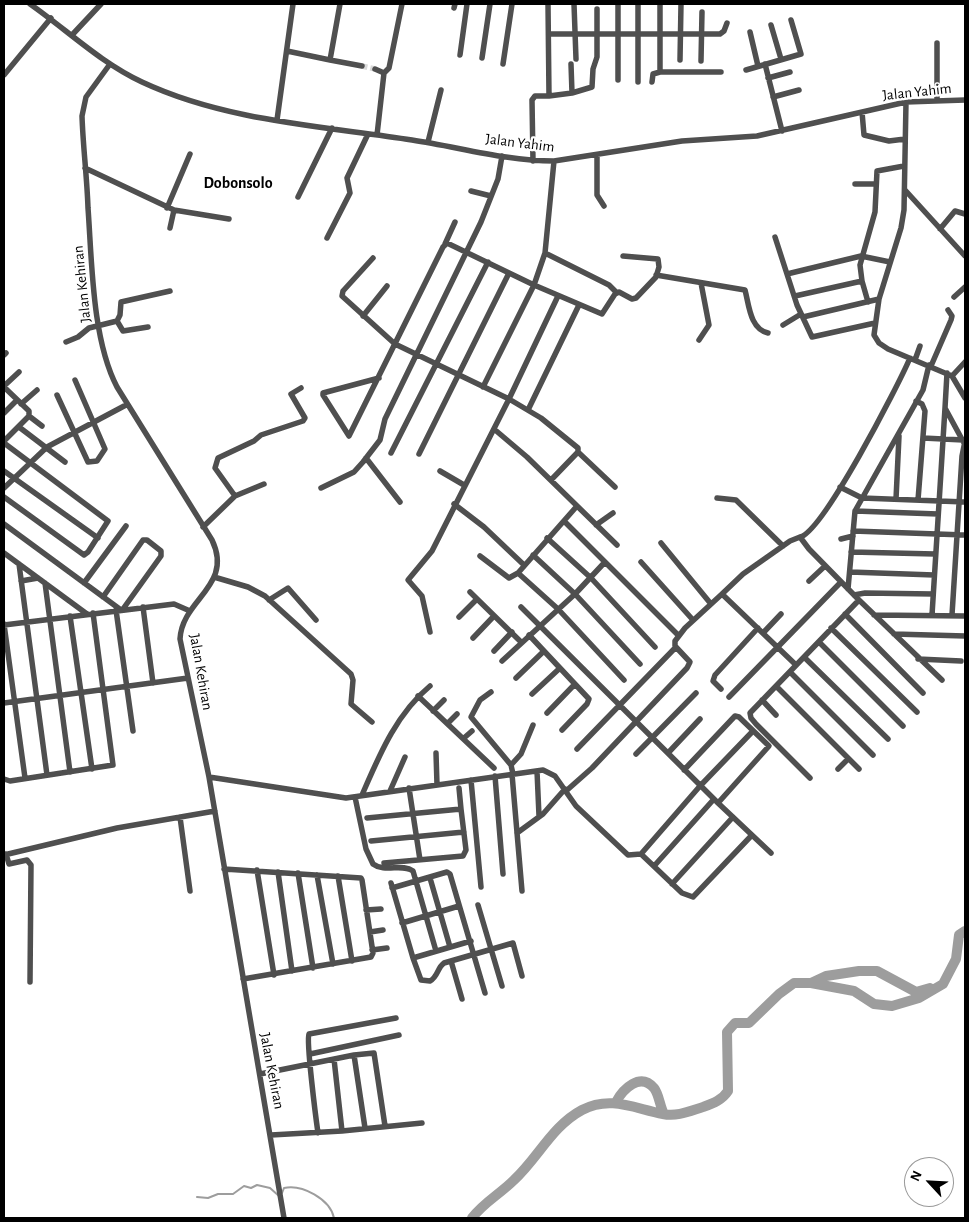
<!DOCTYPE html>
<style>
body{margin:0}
#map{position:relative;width:969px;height:1222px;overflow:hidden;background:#fff;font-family:"Alegreya Sans",sans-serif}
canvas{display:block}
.frame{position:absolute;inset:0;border:5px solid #000;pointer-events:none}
.north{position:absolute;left:904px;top:1157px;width:50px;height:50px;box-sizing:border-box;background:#fff;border:1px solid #999;border-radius:50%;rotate:295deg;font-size:14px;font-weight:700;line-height:20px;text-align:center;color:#000}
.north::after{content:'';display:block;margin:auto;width:18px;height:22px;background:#000;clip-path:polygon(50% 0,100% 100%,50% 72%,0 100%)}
</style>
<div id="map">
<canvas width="969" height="1222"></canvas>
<div class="frame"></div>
<div class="north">N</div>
</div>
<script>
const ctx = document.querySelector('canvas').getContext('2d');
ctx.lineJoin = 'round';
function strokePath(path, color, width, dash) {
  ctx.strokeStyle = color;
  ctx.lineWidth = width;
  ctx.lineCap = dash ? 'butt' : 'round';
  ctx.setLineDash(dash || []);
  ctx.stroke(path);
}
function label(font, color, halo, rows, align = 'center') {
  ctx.font = font + ' "Alegreya Sans",sans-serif';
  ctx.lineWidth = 4.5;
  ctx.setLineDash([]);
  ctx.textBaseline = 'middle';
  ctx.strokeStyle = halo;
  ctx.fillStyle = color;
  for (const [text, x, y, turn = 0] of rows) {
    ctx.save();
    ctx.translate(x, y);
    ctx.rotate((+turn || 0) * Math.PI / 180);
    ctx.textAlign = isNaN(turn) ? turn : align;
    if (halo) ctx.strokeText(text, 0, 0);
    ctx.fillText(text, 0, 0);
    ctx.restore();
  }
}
const stream = new Path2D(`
 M 282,1193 L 284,1188 C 302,1184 330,1199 334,1218
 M 197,1197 L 208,1198 L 218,1194 L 233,1194 L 244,1186 L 251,1188 L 257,1185 L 270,1188 L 279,1196`);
const river = new Path2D(`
 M 811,983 L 826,976 L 859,971 L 877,971 L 916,992 L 930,988
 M 616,1102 C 623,1089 640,1072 654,1088 C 659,1094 660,1107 664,1114
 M 472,1218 C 483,1203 500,1194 514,1180 C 538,1158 552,1126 582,1110 C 611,1095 635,1109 663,1114 C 677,1117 690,1111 703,1107 C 714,1103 722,1100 728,1091 L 727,1032 L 735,1023 L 749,1023 L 779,994 L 794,983 L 811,983 L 854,991 L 874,1004 L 892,1006 L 919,998 L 943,984 L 956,959 L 959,935 L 965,931`);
const minorTunnel = new Path2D(`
 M 362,66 L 375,69`);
const minor = new Path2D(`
 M 30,4 C 67,30 101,63 142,82 C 225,121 322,126 412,140 C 459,147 506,161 554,161 L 682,141 L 757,136 L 906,102 L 965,100
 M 574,4 L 576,59
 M 638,4 L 638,82
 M 454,8 L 455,4
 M 771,25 L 781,59
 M 750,32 L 758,66
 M 549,34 L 720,34 L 724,31 L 727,23
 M 72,35 L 101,4
 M 937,43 L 937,100
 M 287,51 L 330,60 L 340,4
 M 460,55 L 467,4
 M 482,58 L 490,4
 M 330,60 L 362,66
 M 680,60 L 681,4
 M 701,61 L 702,12
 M 110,64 L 86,97 L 82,116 C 83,147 87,177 88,208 C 92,262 92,339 117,387 L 212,540 C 234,586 182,599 180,639 L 209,777 L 284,1218
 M 503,64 L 512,4
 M 571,64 L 572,93
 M 765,64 L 782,131
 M 375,69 L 384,73 L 377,135
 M 746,70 L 801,54 L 791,20
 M 660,72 L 660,4
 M 384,73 L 389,68 L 402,4
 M 4,75 L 51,18
 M 768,78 L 790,72
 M 618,80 L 618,4
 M 652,82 L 653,74 L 660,72 L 721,72
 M 549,96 L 572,93 L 592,87 L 593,69 L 597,57 L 597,9
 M 773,97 L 799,90
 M 906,102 L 904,210 L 901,228 L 879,299 L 874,335 L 879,343 L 888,349 L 952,376 L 965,398
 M 862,112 L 864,135 L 889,141 L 905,139
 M 277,120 L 293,4
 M 428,142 L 441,90
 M 597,155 L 597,195 L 604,206
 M 533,161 L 532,100 L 535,96 L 549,96 L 548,4
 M 554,161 L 545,253 L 534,285 L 602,314 L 615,294 L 619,292 L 632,299 L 636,298 L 656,277 L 659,267 L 658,259 L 623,256
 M 85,168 L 174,210 L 229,219
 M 855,184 L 876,184
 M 905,190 L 965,256
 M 471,191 L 491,196
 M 298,197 L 332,128
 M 167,208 L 190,154
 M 170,228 L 174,210
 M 940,229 L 955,211 L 965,214
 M 775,237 L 797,305 L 812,337 L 875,323
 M 327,238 L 350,193 L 347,178 L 368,134
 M 445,244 L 455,222
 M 545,253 L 609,285 L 617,293
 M 373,258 L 343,291 L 342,296 L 395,344 L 509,399 L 558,296
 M 787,274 L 861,256 L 890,262
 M 656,275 L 745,290 C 749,305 750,329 768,333
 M 795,296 L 862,281
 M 954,297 L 965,287
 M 868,302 L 862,281 L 860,265 L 875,212 L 877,171 L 904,166
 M 363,316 L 387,286
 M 803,317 L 879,299
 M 117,321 L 123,331 L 148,327
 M 783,325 L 801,314
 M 699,340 L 709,325 L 701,283
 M 66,342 L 78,337 L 89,328 L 117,321 L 120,315 L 121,302 L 170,291
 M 4,355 L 6,353
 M 910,358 C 898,386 823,532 800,537 L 809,549 L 859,600 L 942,680
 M 915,360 L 920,346
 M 931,366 L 951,320 L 952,316 L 948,310
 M 947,373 L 945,408 L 964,443
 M 952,376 L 965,362
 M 379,378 L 323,393 L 323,395 L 349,436 L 443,247 L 447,243 L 534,285 L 483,387
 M 4,386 L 19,372
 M 4,387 L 29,411 L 29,416 L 42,426
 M 57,395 L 88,462 L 97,461 L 105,449 L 75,380
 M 916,401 L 922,404 L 925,411 L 918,500
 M 21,404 L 37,390
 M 528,410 L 579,305
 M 4,413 L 17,400
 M 19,427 L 65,462
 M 494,429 L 527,457 L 617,545
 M 923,438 L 963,440
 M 4,441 L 29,416
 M 4,443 L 108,521 L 88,552 L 84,555 L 4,497
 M 578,452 L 615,487
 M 391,453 L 488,262
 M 419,454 L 509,273
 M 366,458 L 400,502
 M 4,471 L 98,538
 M 440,471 L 464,485
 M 840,487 L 862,498 L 965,502
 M 4,488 L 47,447 L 126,405
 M 321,488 L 354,472 L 363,462 L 380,440 L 385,419 L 481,222 L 498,179 L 502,156
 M 235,496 L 215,468 L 218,458 L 254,441 L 261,435 L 303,421 L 305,418 L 291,394 L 301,388
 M 717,498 L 736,500 L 783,546
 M 896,499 L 899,436
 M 454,504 L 484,527 L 524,565
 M 577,506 L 518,573 L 558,609 L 624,680
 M 855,511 L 938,514
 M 564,521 L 678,635
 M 4,524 L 121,610
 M 596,525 L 613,513
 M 203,527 L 235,496 L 264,484
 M 853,531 L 965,535
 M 547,538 L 591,578 L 655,647
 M 841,539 L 853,536
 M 661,543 L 711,604
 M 851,552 L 935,554
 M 4,553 L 87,614
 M 533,555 L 575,594 L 640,664
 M 480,556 L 509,578 L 518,573
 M 641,562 L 693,620
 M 19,564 L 47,775
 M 850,572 L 934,575
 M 214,577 L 248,587 L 265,596 L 351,674 L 353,680 L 351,704 L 372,722
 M 21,581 L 38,578
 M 809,581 L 825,566
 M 45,583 L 70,772
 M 84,583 L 126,526
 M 848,589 L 855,511 L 923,390 L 929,365
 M 470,592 L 521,642
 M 854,595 L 865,593 L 933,594
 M 103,597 L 143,540 L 147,540 L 161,551 L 161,556 L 123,609
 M 269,600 L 288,588 L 316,620
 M 143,607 L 153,683
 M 521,607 L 718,803 L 769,746 L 739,717 L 735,716 L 684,770
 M 116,610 L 133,731
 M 845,614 L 923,693
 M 874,615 L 965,616
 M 932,615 L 945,408
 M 952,615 L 962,456 L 965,441
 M 70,616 L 92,769
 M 459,617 L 477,599
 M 4,624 L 25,778
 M 4,625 L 174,604 L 190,611
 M 831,628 L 917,712
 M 430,632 L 422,596 L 408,580 L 432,551 L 509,399 L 541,418 L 578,448 L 578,452 L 551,480
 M 763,633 L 781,614
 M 894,634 L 965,636
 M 529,635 L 589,699 L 587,704 L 562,730
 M 473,638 L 494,616
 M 819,642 L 903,726
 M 494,651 L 512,632
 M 804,657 L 888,739
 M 918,659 L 961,661
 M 502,661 L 575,594 L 605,562
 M 796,665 L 722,594 L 743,574 L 790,541 L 800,537
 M 790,672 L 873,755
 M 516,678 L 544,651
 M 776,686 L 859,769
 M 721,689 L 713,681 L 715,675 L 758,628
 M 491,692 L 480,700 L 471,717 L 511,765 L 513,774
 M 532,694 L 560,668
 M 418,696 L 494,768
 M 729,697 L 841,582
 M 762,700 L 776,715
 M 4,703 L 188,678
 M 433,711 L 444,700
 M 547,713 L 575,684
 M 448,723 L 457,714
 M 464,738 L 472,731
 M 577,749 L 676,647
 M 436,753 L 437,785
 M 668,753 L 700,719
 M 636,754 L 696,693
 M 511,765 L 521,754 L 533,725
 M 838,769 L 848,759
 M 537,771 L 539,816
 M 512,774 L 522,891
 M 495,776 L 503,874
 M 209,777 L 346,798 L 543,770 L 555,776 L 576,806 L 628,855 L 641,854 L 700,786 L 753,731
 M 810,778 L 756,724 L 751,718 L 750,713 L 859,600
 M 4,779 L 10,781 L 113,765 L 93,613
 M 471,780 L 481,887
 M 409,788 L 420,860
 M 390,791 L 405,757
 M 566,791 L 592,768 L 687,668 L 690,662 L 675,646 L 675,641 L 685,628 L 722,594
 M 362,795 C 379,756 396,714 430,686
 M 355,797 L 366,849 L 373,864 C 385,873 402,863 413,871 L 436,951
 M 718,803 L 771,853
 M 180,817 L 190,891
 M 367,818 L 461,809 L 459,788
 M 517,833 L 543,814 L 565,789
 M 371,841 L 464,832
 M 6,854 L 9,864 L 27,860 L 31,865 L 30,982
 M 641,854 L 682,893 L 693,897 L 752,835
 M 4,855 L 117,828 L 215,811
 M 384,863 L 463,856 L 466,850 L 461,809
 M 655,865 L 714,799
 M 224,869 L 361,878 L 362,880 L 373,953 L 371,957 L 243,979
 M 257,870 L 274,975
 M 278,872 L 292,971
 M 298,873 L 313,968
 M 317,875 L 333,964
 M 338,876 L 352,961
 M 430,878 L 450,947
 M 391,883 L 413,958 L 471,941
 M 672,884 L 733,817
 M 392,888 L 447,872 L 450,874 L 485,993
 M 478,905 L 502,986
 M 366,910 L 381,909
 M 402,923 L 459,906
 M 370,932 L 383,930
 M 372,950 L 387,948
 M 413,958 L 421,980 L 430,981 C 438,977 437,968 444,963 L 513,943 L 522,976
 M 451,961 L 462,999
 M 310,1054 L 399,1035
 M 354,1055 L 365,1128
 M 334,1059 L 342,1131
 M 260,1074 L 354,1055 L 374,1053 L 385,1126
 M 318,1133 C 316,1119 306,1041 309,1034 L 396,1018
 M 271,1135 L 342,1131 L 422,1123`);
const streetNames = [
 ["Jalan Yahim",917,92,-6],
 ["Jalan Yahim",520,143,7],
 ["Jalan Kehiran",82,284,-96],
 ["Jalan Kehiran",201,672,80],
 ["Jalan Kehiran",272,1071,79]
];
const neighbourhoodNames = [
 ["Dobonsolo",238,183]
];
strokePath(stream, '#9d9d9d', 2);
strokePath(river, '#9d9d9d', 10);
strokePath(minorTunnel, '#d9d9d9', 5.5, [5.5, 3]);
strokePath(minor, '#4f4f4f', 5.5);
label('15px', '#000', '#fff', streetNames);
label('bold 16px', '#000', '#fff', neighbourhoodNames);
</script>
